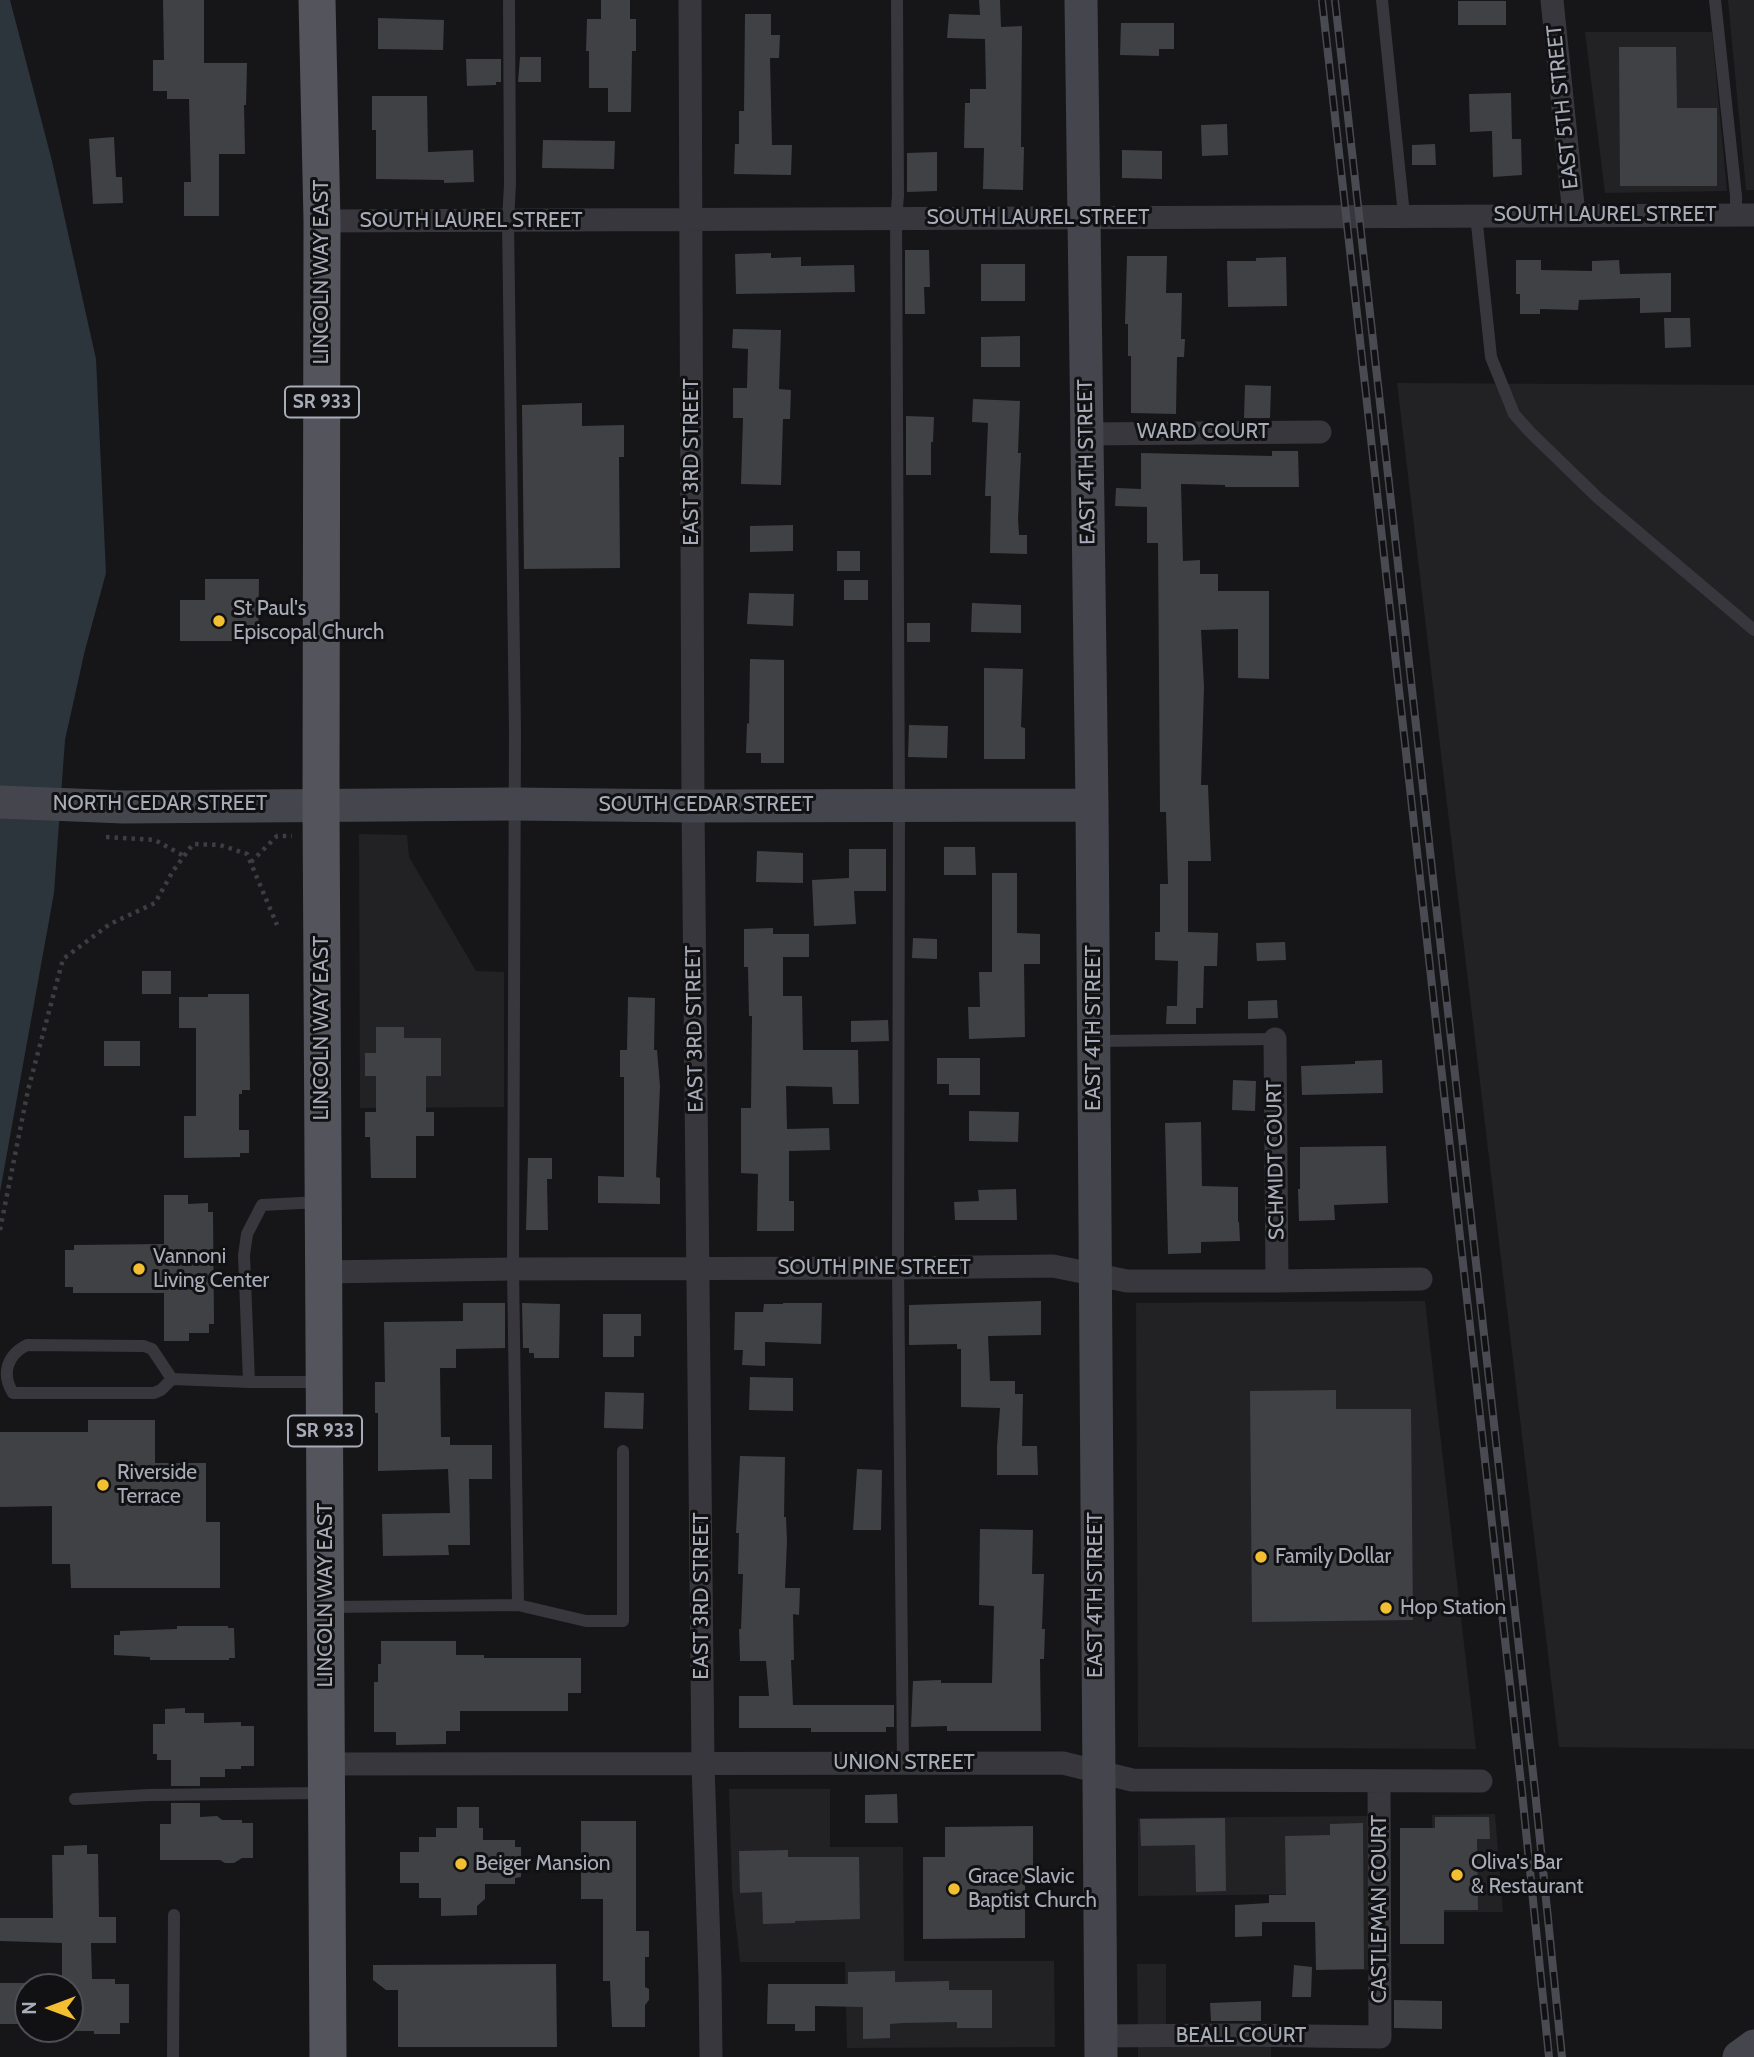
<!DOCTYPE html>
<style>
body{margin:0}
#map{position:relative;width:1754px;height:2057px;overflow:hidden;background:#161618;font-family:Cabin,sans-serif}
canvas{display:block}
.north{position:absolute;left:14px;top:1973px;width:70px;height:70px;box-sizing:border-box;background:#111113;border:2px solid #4d4f55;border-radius:50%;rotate:270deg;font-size:19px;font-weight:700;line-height:28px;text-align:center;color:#a8acb8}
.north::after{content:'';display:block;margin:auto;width:24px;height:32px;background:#f2bf33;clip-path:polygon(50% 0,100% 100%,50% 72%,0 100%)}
</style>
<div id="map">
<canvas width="1754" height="2057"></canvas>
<div class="north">N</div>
</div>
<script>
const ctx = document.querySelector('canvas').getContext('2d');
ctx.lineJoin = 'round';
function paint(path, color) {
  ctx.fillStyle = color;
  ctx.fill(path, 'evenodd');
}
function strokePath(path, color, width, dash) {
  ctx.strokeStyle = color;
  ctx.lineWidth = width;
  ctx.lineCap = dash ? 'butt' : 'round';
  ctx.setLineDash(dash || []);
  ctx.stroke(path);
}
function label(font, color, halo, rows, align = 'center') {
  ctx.font = font + ' Cabin,sans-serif';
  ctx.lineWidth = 6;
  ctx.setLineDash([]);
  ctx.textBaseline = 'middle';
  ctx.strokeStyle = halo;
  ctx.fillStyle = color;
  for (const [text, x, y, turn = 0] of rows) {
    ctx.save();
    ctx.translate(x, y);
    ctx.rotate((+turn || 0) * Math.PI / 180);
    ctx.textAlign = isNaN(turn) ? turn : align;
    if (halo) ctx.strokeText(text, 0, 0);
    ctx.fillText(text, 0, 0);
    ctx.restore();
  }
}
const built = new Path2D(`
 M 1728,0 L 1754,0 L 1754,190 L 1746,190 Z
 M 1585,32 L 1712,32 L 1727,191 L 1605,193 Z
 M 1397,383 L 1754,385 L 1754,1749 L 1559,1747 Z
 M 359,834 L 407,835 L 409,857 L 476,971 L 504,972 L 504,1107 L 360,1108 Z
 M 1425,1301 L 1476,1749 L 1138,1747 L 1136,1303 Z
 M 729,1789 L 830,1789 L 830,1847 L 903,1847 L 904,1961 L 1054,1961 L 1055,2047 L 847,2048 L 845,1962 L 740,1962 L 732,1889 Z
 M 1495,1814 L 1503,1912 L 1434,1912 L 1432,1815 Z
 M 1368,1816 L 1369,1970 L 1317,1969 L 1315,1894 L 1138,1896 L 1138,1818 Z
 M 1137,1964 L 1166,1964 L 1166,2029 L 1138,2029 Z
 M 1271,2045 L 1271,2057 L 1138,2057 L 1138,2046 Z`);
const water = new Path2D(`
 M 0,0 L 10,0 L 52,161 L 96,359 L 106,573 L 85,650 L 65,740 L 54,893 L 0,1192 Z`);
const building = new Path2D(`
 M 163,0 L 204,0 L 204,63 L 247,63 L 246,105 L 244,105 L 245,154 L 219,154 L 219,216 L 184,216 L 184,182 L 191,182 L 189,99 L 167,99 L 167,91 L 153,91 L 153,60 L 164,60 Z
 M 601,0 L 630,0 L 630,19 L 636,19 L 636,51 L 632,51 L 631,112 L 608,112 L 608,88 L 589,88 L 589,51 L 586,51 L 587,19 L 601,19 Z
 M 979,0 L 1000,0 L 1001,27 L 1022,26 L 1021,147 L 1024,147 L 1023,190 L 983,189 L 984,148 L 964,148 L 965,103 L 970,103 L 970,89 L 986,89 L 985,39 L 947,38 L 949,14 L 980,15 Z
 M 1458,1 L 1506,1 L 1506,25 L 1458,25 Z
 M 745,14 L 771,14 L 771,35 L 780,35 L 779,58 L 770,58 L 772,145 L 792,145 L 791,175 L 734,174 L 735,144 L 739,144 L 739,111 L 744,111 Z
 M 378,18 L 444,20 L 443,50 L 378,49 Z
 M 1121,23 L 1174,23 L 1174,49 L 1159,49 L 1159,56 L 1120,55 Z
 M 1619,47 L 1676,47 L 1677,108 L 1717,108 L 1717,186 L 1620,186 Z
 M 520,57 L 541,57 L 541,82 L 518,82 Z
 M 466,59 L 501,59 L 501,82 L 496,82 L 496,85 L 467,86 Z
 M 1511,93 L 1512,139 L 1521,139 L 1522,175 L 1493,177 L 1492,131 L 1470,132 L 1469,94 Z
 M 372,96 L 427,96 L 428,152 L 473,150 L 474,182 L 444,183 L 444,180 L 376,179 L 376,130 L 372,130 Z
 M 1227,124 L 1228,155 L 1202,156 L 1201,125 Z
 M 114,137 L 116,177 L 122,177 L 123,203 L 93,204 L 89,139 Z
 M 543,140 L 615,141 L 614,169 L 542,168 Z
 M 1435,144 L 1436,165 L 1412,165 L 1412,145 Z
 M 1122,150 L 1162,151 L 1162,179 L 1122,178 Z
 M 937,152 L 937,191 L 907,192 L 907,153 Z
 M 905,250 L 929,250 L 930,287 L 924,287 L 925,314 L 905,314 Z
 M 771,253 L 771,258 L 801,257 L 801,266 L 854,265 L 855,292 L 736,294 L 735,254 Z
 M 1127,256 L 1167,256 L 1166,293 L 1182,293 L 1181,339 L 1185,339 L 1184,357 L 1177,357 L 1176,414 L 1131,413 L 1131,356 L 1128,356 L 1128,324 L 1125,324 Z
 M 1286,257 L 1287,306 L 1228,307 L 1227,261 L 1256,261 L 1256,258 Z
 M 1516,260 L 1541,260 L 1541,270 L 1592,271 L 1592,261 L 1619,260 L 1620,274 L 1671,273 L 1671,312 L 1640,313 L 1640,298 L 1579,300 L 1578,310 L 1540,309 L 1540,314 L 1520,314 L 1520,294 L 1516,294 Z
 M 981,264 L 1025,264 L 1025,301 L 981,301 Z
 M 1664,318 L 1690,318 L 1691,347 L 1665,348 Z
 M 733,329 L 781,330 L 779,389 L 791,390 L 790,419 L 783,419 L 781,485 L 741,484 L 743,418 L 733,418 L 733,388 L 747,388 L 748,349 L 732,348 Z
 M 1020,336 L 1020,367 L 981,367 L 981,337 Z
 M 1245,385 L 1271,386 L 1270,418 L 1244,418 Z
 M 973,399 L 1020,401 L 1018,453 L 1021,453 L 1018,519 L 1019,535 L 1027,535 L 1027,554 L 990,553 L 991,496 L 985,496 L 988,423 L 972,422 Z
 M 582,403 L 582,426 L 624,425 L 624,457 L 619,457 L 620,568 L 524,569 L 522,405 Z
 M 906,416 L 934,417 L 933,442 L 931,442 L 931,475 L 906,475 Z
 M 1272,451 L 1298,451 L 1299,487 L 1225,487 L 1225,485 L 1181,484 L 1183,561 L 1200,560 L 1200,574 L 1218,574 L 1218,591 L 1269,591 L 1269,679 L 1238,678 L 1238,629 L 1201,630 L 1204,687 L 1201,785 L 1208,785 L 1211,861 L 1188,861 L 1188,932 L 1218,933 L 1217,966 L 1204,966 L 1203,1008 L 1196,1008 L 1196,1024 L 1166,1024 L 1167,1006 L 1177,1006 L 1178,961 L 1155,960 L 1155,932 L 1160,932 L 1160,884 L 1168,884 L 1166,812 L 1160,812 L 1158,543 L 1147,543 L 1147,507 L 1115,506 L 1116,488 L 1141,489 L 1141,453 L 1272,456 Z
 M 793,525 L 793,551 L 750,552 L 750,526 Z
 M 837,551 L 860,551 L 860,571 L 837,571 Z
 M 205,579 L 259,579 L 258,641 L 180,641 L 180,600 L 205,600 Z
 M 844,580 L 868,580 L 868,600 L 844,600 Z
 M 749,593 L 794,594 L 793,626 L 747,624 Z
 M 972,603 L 1021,605 L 1021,633 L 971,632 Z
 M 907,623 L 930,623 L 930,642 L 907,642 Z
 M 750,659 L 784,660 L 784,763 L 761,763 L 761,753 L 746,753 L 747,723 L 749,724 Z
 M 984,668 L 1023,669 L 1021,727 L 1025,728 L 1025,759 L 984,759 Z
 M 909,725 L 948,726 L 947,758 L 908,757 Z
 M 944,847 L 975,847 L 976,875 L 944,875 Z
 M 849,849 L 886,849 L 886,891 L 854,891 L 856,924 L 814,926 L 812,880 L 849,878 Z
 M 757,851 L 803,853 L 803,883 L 756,882 Z
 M 992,873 L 1017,873 L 1017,933 L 1040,934 L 1040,964 L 1024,964 L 1025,1037 L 969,1039 L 968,1007 L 980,1007 L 979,972 L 992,972 Z
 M 773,928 L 773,934 L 809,934 L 809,957 L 783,957 L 783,996 L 802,996 L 803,1050 L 858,1050 L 859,1104 L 833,1104 L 832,1087 L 786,1086 L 787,1129 L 829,1128 L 830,1150 L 789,1151 L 789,1201 L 794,1201 L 794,1231 L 757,1231 L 758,1174 L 741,1173 L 741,1108 L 751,1108 L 752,1016 L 749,1016 L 748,967 L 744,967 L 744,929 Z
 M 913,938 L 937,939 L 937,959 L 912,958 Z
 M 1285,942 L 1286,960 L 1257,961 L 1256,943 Z
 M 142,971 L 171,971 L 171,994 L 142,994 Z
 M 208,994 L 249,994 L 250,1090 L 242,1090 L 242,1094 L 239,1094 L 239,1130 L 249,1130 L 249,1153 L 240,1153 L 240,1157 L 184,1158 L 184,1116 L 196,1116 L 196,1028 L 179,1028 L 179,997 L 208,997 Z
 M 628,997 L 655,998 L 654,1050 L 657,1050 L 660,1086 L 656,1177 L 660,1178 L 660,1204 L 598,1203 L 598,1176 L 624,1177 L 624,1077 L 620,1077 L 620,1050 L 627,1050 Z
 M 1277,1000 L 1278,1018 L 1248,1019 L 1248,1001 Z
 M 888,1020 L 889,1041 L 851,1042 L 851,1021 Z
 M 376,1027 L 404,1027 L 404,1038 L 441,1038 L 441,1076 L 426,1076 L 426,1112 L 434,1112 L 434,1136 L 416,1136 L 416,1178 L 371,1178 L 370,1137 L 365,1137 L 365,1112 L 376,1112 L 376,1076 L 365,1076 L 365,1053 L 376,1053 Z
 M 104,1041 L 140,1041 L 140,1066 L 104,1066 Z
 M 937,1058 L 980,1058 L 980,1095 L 949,1095 L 949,1084 L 937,1084 Z
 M 1382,1060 L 1383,1093 L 1302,1095 L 1301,1066 L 1355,1064 L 1355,1061 Z
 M 1233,1080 L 1256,1081 L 1255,1111 L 1232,1110 Z
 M 969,1111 L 1019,1112 L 1018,1142 L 969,1141 Z
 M 1201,1122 L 1202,1186 L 1238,1187 L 1238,1222 L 1239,1222 L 1240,1241 L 1201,1242 L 1201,1253 L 1168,1254 L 1165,1123 Z
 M 1386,1146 L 1388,1203 L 1334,1205 L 1335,1220 L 1299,1221 L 1298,1189 L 1300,1189 L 1300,1147 Z
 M 528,1158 L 552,1158 L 552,1179 L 547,1179 L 548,1230 L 526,1230 Z
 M 1016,1189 L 1017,1220 L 955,1220 L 954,1202 L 979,1201 L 978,1190 Z
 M 164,1195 L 188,1195 L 188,1204 L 208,1203 L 208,1212 L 213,1212 L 214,1324 L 209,1324 L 209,1333 L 189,1333 L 189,1341 L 164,1341 L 164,1293 L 73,1293 L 73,1287 L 65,1287 L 65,1250 L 74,1250 L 74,1245 L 164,1244 Z
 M 1041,1301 L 1041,1335 L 988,1336 L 990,1381 L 1015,1381 L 1015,1394 L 1023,1394 L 1022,1446 L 1037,1446 L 1038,1475 L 997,1475 L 997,1447 L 1000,1408 L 961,1407 L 961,1349 L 957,1349 L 957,1344 L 909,1345 L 909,1305 Z
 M 463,1303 L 505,1303 L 505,1348 L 456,1349 L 456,1368 L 440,1368 L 441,1437 L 450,1437 L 450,1445 L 492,1445 L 492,1479 L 469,1479 L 470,1545 L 448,1545 L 449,1555 L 383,1556 L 382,1514 L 450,1513 L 448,1469 L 378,1471 L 378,1413 L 375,1413 L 375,1382 L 385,1382 L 384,1322 L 463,1321 Z
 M 522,1303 L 560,1304 L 559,1358 L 534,1358 L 534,1353 L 529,1353 L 529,1348 L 523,1348 Z
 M 783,1303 L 822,1303 L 821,1344 L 765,1342 L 765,1366 L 742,1365 L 743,1350 L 734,1350 L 735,1312 L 763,1312 L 764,1304 L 783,1304 Z
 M 603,1314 L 641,1314 L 641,1336 L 634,1336 L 634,1357 L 603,1357 Z
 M 750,1377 L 793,1378 L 793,1411 L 749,1410 Z
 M 1336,1390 L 1336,1409 L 1411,1409 L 1413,1620 L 1252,1622 L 1250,1391 Z
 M 605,1392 L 644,1393 L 643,1429 L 604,1428 Z
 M 88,1420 L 155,1420 L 155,1463 L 206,1463 L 206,1522 L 220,1522 L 220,1588 L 71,1588 L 70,1564 L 52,1564 L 52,1506 L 0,1507 L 0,1432 L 88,1432 Z
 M 740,1456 L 785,1457 L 784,1517 L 786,1517 L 787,1541 L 785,1588 L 800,1588 L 799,1615 L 793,1614 L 794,1660 L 791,1660 L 793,1705 L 894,1705 L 894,1727 L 886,1727 L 886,1732 L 811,1732 L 811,1728 L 739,1728 L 739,1696 L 769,1696 L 766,1661 L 740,1661 L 739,1629 L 741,1629 L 743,1574 L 738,1574 L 739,1533 L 736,1533 Z
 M 857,1469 L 882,1470 L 881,1530 L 853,1530 Z
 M 980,1529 L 1033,1530 L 1032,1574 L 1044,1574 L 1042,1629 L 1045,1629 L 1044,1659 L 1040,1659 L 1041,1731 L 947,1731 L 947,1726 L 911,1727 L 913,1681 L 941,1680 L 941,1683 L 992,1683 L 994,1606 L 979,1605 Z
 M 177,1626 L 228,1626 L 228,1628 L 234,1628 L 235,1658 L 229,1658 L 229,1660 L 150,1660 L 150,1657 L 114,1655 L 114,1635 L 120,1635 L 120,1631 L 177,1629 Z
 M 381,1641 L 456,1641 L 456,1655 L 484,1655 L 484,1658 L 581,1658 L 581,1693 L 568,1693 L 568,1711 L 460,1711 L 460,1731 L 446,1731 L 446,1744 L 396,1745 L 396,1732 L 374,1732 L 374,1682 L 378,1682 L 378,1664 L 381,1664 Z
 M 185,1708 L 185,1713 L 204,1713 L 204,1723 L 241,1722 L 241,1726 L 254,1726 L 254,1766 L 241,1766 L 241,1769 L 225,1769 L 225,1777 L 200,1777 L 200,1786 L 171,1786 L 171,1760 L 157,1760 L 157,1754 L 153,1754 L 153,1724 L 165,1724 L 165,1709 Z
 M 897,1794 L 898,1823 L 865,1823 L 865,1795 Z
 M 171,1803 L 200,1803 L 200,1817 L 217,1816 L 222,1820 L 242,1820 L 242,1823 L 253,1823 L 253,1858 L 242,1858 L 234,1863 L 225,1863 L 220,1860 L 160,1860 L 160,1824 L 171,1824 Z
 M 457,1807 L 479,1807 L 479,1828 L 483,1828 L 483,1840 L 515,1840 L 515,1847 L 521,1847 L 521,1877 L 515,1878 L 515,1884 L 485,1884 L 485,1899 L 477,1906 L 477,1915 L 441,1916 L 441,1898 L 419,1898 L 419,1883 L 400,1883 L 400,1852 L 419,1852 L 419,1837 L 436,1837 L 436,1828 L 457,1828 Z
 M 1435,1817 L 1489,1817 L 1490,1839 L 1477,1839 L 1478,1910 L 1444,1910 L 1444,1944 L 1400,1944 L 1400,1828 L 1435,1828 Z
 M 1225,1818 L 1226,1891 L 1196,1892 L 1195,1845 L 1141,1846 L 1140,1819 Z
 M 581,1821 L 636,1821 L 636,1931 L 649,1931 L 649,1957 L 645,1957 L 645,1987 L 649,1989 L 649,2000 L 645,2005 L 645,2027 L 612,2027 L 610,1981 L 603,1981 L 603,1899 L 581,1899 Z
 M 1363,1823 L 1364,1969 L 1316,1970 L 1315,1922 L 1262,1922 L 1262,1936 L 1235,1937 L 1235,1905 L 1269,1903 L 1269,1895 L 1286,1895 L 1285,1836 L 1330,1835 L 1330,1824 Z
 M 1033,1826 L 1033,1874 L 1025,1874 L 1025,1938 L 923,1939 L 923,1857 L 945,1857 L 945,1827 Z
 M 87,1845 L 87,1854 L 98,1854 L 99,1917 L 116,1917 L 116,1943 L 91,1943 L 92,1979 L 115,1979 L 115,1984 L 129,1984 L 129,2023 L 120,2023 L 120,2034 L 94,2034 L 94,2031 L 70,2031 L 70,1987 L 62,1987 L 62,1943 L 0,1941 L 0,1918 L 53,1918 L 52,1855 L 64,1855 L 64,1846 Z
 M 788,1850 L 788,1857 L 859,1857 L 860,1919 L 795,1921 L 795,1923 L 763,1924 L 762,1892 L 740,1893 L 739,1851 Z
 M 556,1964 L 557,2047 L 398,2047 L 398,1990 L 386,1990 L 373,1980 L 373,1965 Z
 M 1294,1965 L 1312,1967 L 1311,1997 L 1292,1997 Z
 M 895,1971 L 895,1982 L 949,1981 L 949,1990 L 992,1990 L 992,2028 L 957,2028 L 957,2022 L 903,2023 L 890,2024 L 890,2038 L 863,2039 L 863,2007 L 815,2006 L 815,2031 L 795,2031 L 795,2024 L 767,2024 L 768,1984 L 848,1984 L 848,1972 Z
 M 0,1983 L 28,1983 L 28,2024 L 0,2024 Z
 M 1394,2000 L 1442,2001 L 1442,2029 L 1394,2028 Z
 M 1261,2001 L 1261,2021 L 1211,2021 L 1210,2003 Z`);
const path = new Path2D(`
 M 106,837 L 155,840 L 184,856
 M 251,862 L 277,836 L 292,836
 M 0,1230 L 28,1090 L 63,959 L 110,924 L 155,903 L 173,871 L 193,844 L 220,845 L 247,854 L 277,925`);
const lane = new Path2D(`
 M 509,0 L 510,184 L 508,221 L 515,731 L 513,1269 L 518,1605
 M 897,0 L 898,196 L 896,219 L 899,805 L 898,1268 L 903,1763
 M 1382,0 L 1404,215
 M 1715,0 L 1736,196 L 1736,215
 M 1476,215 L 1491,357 L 1514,414 L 1530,432 L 1598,498 L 1754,630
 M 1097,1041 L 1275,1039
 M 172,1379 L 161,1390 L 154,1393 L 13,1393 C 1,1374 7,1355 27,1345 L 144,1346 L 152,1349 L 172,1379 L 249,1382 L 321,1382
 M 249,1382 L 244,1255 L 247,1234 L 262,1205 L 320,1202
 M 330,1607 L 518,1605 L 586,1621 L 623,1621 L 623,1451
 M 75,1799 L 149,1795 L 323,1793
 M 173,2057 L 174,1915`);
const street = new Path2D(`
 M 690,0 L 693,806 L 703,1764 L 710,1978 L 711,2057
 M 1552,0 L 1574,215
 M 322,221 L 1754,215
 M 1086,434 L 1320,432
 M 1275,1039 L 1277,1281
 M 324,1272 L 513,1269 L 898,1268 L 1053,1266 L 1127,1281 L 1277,1281 L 1421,1279
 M 326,1764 L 1063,1763 L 1132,1780 L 1481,1781
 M 1101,2036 L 1238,2035 L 1380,2037 L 1379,1781`);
const secondary = new Path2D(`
 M 1081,0 L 1092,805 L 1101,2057
 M 0,802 L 124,807 L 514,804 L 693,806 L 1092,805
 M 1739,2057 L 1754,2046`);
const primary = new Path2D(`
 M 317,0 L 322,221 L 321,804 L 328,2057`);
const rail = new Path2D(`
 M 1322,0 L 1522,1792 L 1549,2057
 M 1335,0 L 1535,1791 L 1562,2057`);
const markers = [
 [219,621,7,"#f2bf33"],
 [139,1269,7,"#f2bf33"],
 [103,1485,7,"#f2bf33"],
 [1261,1557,7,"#f2bf33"],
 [1386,1608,7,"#f2bf33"],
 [461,1864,7,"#f2bf33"],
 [1457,1875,7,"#f2bf33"],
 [954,1889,7,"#f2bf33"]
];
const shields = [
 [322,402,74],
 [325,1431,74]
];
const shieldNames = [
 ["SR 933",322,402],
 ["SR 933",325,1431]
];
const streetNames = [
 ["EAST 5TH STREET",1563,107,-96],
 ["SOUTH LAUREL STREET",1605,215],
 ["SOUTH LAUREL STREET",1038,218],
 ["SOUTH LAUREL STREET",471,221],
 ["LINCOLN WAY EAST",322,272,-90],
 ["WARD COURT",1203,432],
 ["EAST 3RD STREET",692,462,-90],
 ["EAST 4TH STREET",1087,462,-91],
 ["NORTH CEDAR STREET",160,804],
 ["SOUTH CEDAR STREET",706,805],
 ["LINCOLN WAY EAST",322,1028,-90],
 ["EAST 4TH STREET",1094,1028,-90],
 ["EAST 3RD STREET",695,1029,-91],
 ["SCHMIDT COURT",1276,1160,-91],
 ["SOUTH PINE STREET",874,1268],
 ["LINCOLN WAY EAST",326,1595,-90],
 ["EAST 4TH STREET",1096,1595,-90],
 ["EAST 3RD STREET",702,1596,-90],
 ["UNION STREET",904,1763],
 ["CASTLEMAN COURT",1380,1909,-90],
 ["BEALL COURT",1241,2036]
];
const poiNames = [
 ["St Paul's",233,609],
 ["Episcopal Church",233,633],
 ["Vannoni",153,1257],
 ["Living Center",153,1281],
 ["Riverside",117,1473],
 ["Terrace",117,1497],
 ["Family Dollar",1275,1557],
 ["Hop Station",1400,1608],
 ["Oliva's Bar",1471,1863],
 ["& Restaurant",1471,1887],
 ["Beiger Mansion",475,1864],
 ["Grace Slavic",968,1877],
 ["Baptist Church",968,1901]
];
paint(built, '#222225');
paint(water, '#2c343c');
paint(building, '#404145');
strokePath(path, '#3d3e44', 4.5, [3.5, 5]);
strokePath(lane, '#37373d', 12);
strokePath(street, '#37373d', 23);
strokePath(secondary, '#45464d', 33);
strokePath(primary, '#53545c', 37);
strokePath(rail, '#4a4b52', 8);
strokePath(rail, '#111113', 5, [16]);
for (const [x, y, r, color] of markers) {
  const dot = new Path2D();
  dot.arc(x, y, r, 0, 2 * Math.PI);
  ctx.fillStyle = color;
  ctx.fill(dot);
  strokePath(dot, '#111113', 2.5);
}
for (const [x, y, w] of shields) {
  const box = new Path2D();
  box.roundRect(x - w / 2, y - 15.5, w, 31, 5);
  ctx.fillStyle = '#111113';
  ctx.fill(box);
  strokePath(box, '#a8acb8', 2);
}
label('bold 19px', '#a8acb8', null, shieldNames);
label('21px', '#a8acb8', '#111113', streetNames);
label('21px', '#a8acb8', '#111113', poiNames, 'left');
</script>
